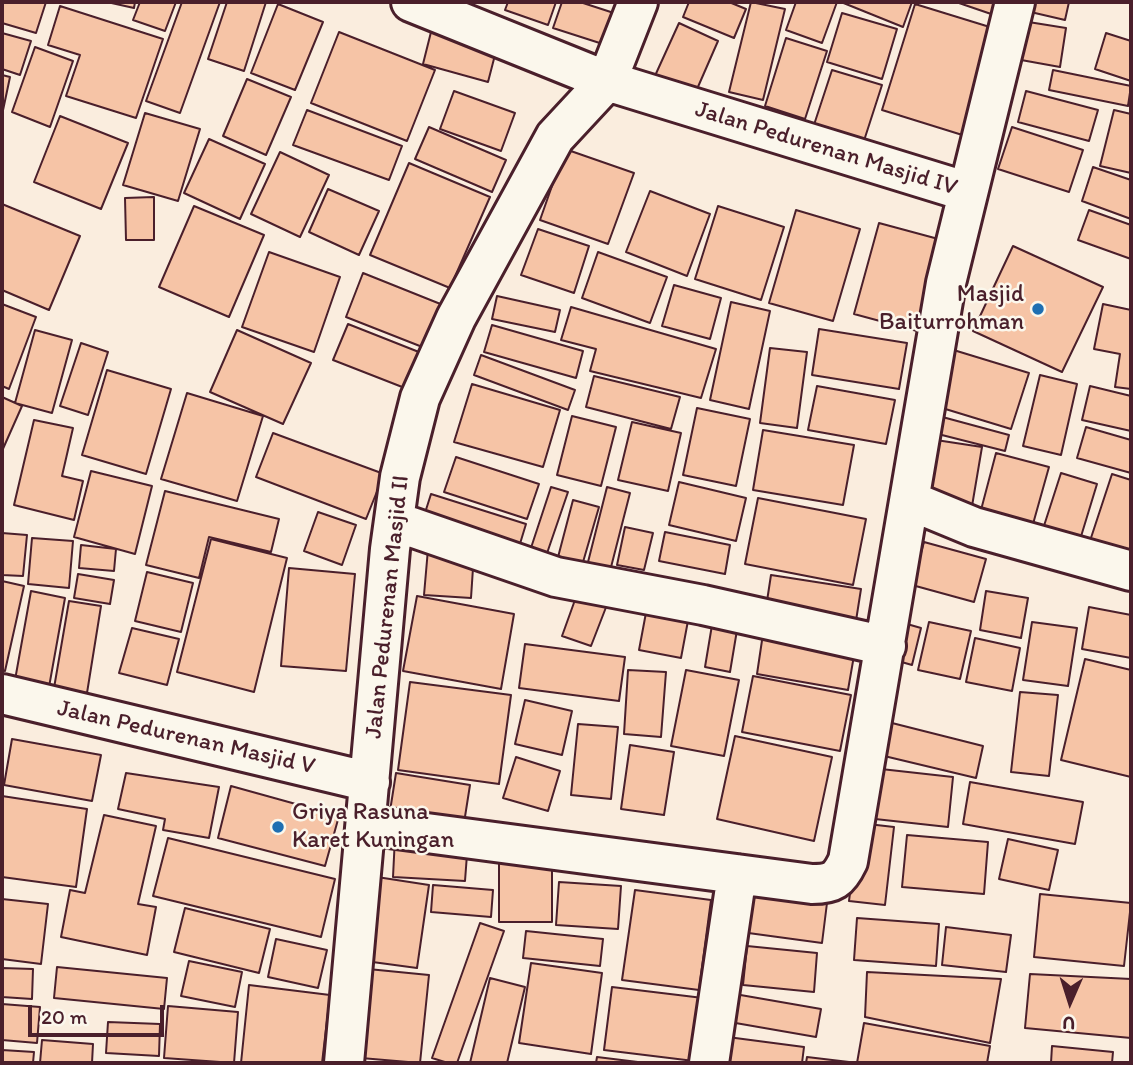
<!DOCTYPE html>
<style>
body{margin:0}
#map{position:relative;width:1133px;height:1065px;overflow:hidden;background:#faedde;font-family:Itim,sans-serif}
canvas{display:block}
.frame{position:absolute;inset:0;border:4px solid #4a1f2b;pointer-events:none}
.north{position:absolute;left:1035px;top:967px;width:70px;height:70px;-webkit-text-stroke:5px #fbf7ec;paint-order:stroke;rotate:183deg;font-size:19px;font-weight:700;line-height:28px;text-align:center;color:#4a1f2b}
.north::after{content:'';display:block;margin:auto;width:24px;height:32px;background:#4a1f2b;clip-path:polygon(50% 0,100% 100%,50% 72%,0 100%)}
.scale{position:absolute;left:28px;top:1005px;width:136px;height:32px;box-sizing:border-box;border:4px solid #4a1f2b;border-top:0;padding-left:9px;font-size:21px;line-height:24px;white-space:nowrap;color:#4a1f2b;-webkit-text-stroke:5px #fbf7ec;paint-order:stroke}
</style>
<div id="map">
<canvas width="1133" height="1065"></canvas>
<div class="frame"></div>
<div class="north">U</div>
<div class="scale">20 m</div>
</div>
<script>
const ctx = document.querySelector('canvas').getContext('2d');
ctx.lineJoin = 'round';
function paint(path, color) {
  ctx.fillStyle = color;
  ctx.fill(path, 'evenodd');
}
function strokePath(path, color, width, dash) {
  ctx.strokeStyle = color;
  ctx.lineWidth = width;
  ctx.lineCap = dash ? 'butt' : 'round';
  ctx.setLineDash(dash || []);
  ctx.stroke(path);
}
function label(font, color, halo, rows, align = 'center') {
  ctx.font = font + ' Itim,sans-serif';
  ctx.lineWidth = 5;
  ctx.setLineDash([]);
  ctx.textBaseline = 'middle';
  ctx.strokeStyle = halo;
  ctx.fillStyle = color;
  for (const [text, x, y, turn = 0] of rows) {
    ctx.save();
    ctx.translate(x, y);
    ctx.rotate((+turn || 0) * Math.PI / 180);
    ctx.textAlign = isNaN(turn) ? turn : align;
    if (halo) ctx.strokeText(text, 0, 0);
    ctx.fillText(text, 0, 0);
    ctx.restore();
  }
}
const building = new Path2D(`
 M 2,2 L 46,2 L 36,33 L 2,23 Z
 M 107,2 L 135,2 L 134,8 Z
 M 140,2 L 176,2 L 165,31 L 133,20 Z
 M 182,2 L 220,2 L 180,113 L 146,101 Z
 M 227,2 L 266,2 L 244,71 L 208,59 Z
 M 508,2 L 556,2 L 548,25 L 505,10 Z
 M 562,2 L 580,2 L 620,15 L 609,46 L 553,28 Z
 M 689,2 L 729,2 L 746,9 L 734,38 L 683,17 Z
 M 751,2 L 785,9 L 763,100 L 729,92 Z
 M 796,2 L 837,2 L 822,43 L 786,30 Z
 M 841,2 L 912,2 L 903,27 Z
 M 956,2 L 1002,2 L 997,16 Z
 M 1024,2 L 1069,2 L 1065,20 L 1022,10 Z
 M 278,4 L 323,22 L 295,90 L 251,73 Z
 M 915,4 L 1006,32 L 972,138 L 882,110 Z
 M 60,6 L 163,39 L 136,118 L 66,96 L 80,55 L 48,45 Z
 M 842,13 L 897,29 L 882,79 L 827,62 Z
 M 1016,20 L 1066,28 L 1060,67 L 1010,58 Z
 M 679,23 L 718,41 L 694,96 L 654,78 Z
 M 339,32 L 435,70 L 407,141 L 311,103 Z
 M 431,32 L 496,51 L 488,82 L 423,64 Z
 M 2,33 L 31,41 L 20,75 L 2,69 Z
 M 1106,33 L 1131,41 L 1131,81 L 1095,69 Z
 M 786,38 L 827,51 L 805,119 L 765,106 Z
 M 35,47 L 73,61 L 50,127 L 12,112 Z
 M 832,70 L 882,85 L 860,153 L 810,137 Z
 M 1053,70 L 1131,86 L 1128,106 L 1049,90 Z
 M 2,75 L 10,77 L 2,115 Z
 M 247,79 L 291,97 L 266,155 L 223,136 Z
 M 454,91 L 515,113 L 501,151 L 440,129 Z
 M 1026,91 L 1098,110 L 1089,141 L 1018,122 Z
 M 307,110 L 402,146 L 389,180 L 293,145 Z
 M 1114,110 L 1131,114 L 1131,173 L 1100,166 Z
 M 145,113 L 200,129 L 178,201 L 123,185 Z
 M 60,116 L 128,143 L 101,209 L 34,182 Z
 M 429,127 L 506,160 L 492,192 L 415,159 Z
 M 1012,127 L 1083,150 L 1069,192 L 998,169 Z
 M 209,139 L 265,164 L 240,219 L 184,193 Z
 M 565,149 L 634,173 L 608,244 L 540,220 Z
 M 280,152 L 329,175 L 300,237 L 251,214 Z
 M 409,163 L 490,197 L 450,288 L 370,255 Z
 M 1093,167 L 1131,180 L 1131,219 L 1082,201 Z
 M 328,189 L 379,211 L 359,255 L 309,232 Z
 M 650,191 L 710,214 L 687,276 L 626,252 Z
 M 154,197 L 154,240 L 126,240 L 125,198 Z
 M 2,204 L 80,236 L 49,310 L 2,290 Z
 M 194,206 L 264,235 L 229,317 L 159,287 Z
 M 718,206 L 784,227 L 761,300 L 695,279 Z
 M 796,210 L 860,229 L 833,321 L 769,303 Z
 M 1089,210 L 1131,225 L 1131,259 L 1078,240 Z
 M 879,223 L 942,240 L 917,331 L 854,314 Z
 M 538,229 L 589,246 L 574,293 L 521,275 Z
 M 1013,246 L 1103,287 L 1062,372 L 973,331 Z
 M 269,252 L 340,277 L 314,352 L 242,327 Z
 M 598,252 L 667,277 L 650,323 L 582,298 Z
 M 363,273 L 448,307 L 430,350 L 346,317 Z
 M 674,285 L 721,298 L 710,339 L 662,326 Z
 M 497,296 L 560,310 L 555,332 L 492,319 Z
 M 731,302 L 770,311 L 749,409 L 710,400 Z
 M 2,304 L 36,317 L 9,389 L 2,386 Z
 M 1103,304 L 1131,310 L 1131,389 L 1115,387 L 1120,354 L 1094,349 Z
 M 571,307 L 716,349 L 701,398 L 590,371 L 596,349 L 561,340 Z
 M 348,324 L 429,356 L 415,392 L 333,360 Z
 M 492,325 L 583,351 L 576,378 L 484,352 Z
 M 819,329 L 907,343 L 899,389 L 812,375 Z
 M 35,330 L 72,340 L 52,413 L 15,403 Z
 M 237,330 L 311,363 L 283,424 L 210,392 Z
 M 81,343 L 108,352 L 88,415 L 60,406 Z
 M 770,348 L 807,352 L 797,428 L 760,423 Z
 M 947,348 L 1029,373 L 1011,429 L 929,404 Z
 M 481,355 L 575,390 L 568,410 L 474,375 Z
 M 107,370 L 171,389 L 146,474 L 82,455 Z
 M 1040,375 L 1077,384 L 1061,455 L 1023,446 Z
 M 594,376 L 680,397 L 671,429 L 586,407 Z
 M 472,384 L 560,410 L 543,467 L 454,442 Z
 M 817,386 L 895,400 L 886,444 L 808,430 Z
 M 1090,386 L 1131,396 L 1131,431 L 1082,420 Z
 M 187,393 L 263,416 L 237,501 L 161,479 Z
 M 2,397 L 22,406 L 2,451 Z
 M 697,408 L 750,419 L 736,486 L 683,475 Z
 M 935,415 L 1009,435 L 1005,451 L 930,432 Z
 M 572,416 L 616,427 L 601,486 L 557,475 Z
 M 34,420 L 73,428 L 62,476 L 83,481 L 74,520 L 14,505 Z
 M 632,422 L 681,433 L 668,491 L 618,480 Z
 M 1086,427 L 1131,440 L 1131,473 L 1077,458 Z
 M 763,430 L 854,445 L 843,505 L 753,490 Z
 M 273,433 L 384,474 L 366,519 L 256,477 Z
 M 936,440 L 982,447 L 971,512 L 926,505 Z
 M 996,453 L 1049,467 L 1033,524 L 981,510 Z
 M 456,457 L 539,484 L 527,519 L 444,492 Z
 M 91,471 L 152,486 L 135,554 L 74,537 Z
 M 1061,473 L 1097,484 L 1079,543 L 1042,532 Z
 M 1112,474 L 1131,480 L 1131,561 L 1088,547 Z
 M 679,482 L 746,498 L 736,541 L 669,525 Z
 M 551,487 L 568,492 L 544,562 L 528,557 Z
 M 607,487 L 630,493 L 609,575 L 586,570 Z
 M 165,491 L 279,519 L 271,552 L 209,537 L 199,578 L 146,565 Z
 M 431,494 L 526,524 L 519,547 L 424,516 Z
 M 758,498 L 866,519 L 853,585 L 745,564 Z
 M 573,500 L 599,507 L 581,569 L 557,561 Z
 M 318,512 L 356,525 L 342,565 L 304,551 Z
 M 625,527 L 653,533 L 644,570 L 617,565 Z
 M 665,532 L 730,545 L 725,574 L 659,561 Z
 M 2,533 L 27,535 L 23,576 L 2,575 Z
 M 32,538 L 73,541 L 69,588 L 28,584 Z
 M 211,539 L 287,558 L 254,692 L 177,672 Z
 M 924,542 L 986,559 L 974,602 L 912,585 Z
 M 81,545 L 116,549 L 114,571 L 79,568 Z
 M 428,549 L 474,553 L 471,598 L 424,595 Z
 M 289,568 L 355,574 L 346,671 L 281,666 Z
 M 147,572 L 193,583 L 181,632 L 135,621 Z
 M 78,574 L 114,580 L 110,604 L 74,598 Z
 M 771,575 L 861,589 L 855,627 L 765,614 Z
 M 2,581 L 24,586 L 5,671 L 2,670 Z
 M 580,586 L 610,597 L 591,646 L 562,636 Z
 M 31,591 L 65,598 L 49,687 L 15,680 Z
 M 986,591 L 1028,598 L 1021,638 L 980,630 Z
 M 417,596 L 514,614 L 501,689 L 403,671 Z
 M 69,601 L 101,606 L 87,693 L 54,688 Z
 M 648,602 L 690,610 L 681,658 L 639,650 Z
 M 1089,607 L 1131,615 L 1131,658 L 1082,649 Z
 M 713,619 L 738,624 L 730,672 L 705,667 Z
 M 900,622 L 921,628 L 912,665 L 891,659 Z
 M 929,622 L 971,631 L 960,679 L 918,670 Z
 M 1032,622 L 1077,628 L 1068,686 L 1023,680 Z
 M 764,627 L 856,644 L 848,690 L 757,674 Z
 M 132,628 L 179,639 L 167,685 L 119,673 Z
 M 975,638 L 1020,648 L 1012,691 L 966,682 Z
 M 525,644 L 625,657 L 619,701 L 519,688 Z
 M 1085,659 L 1131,670 L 1131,777 L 1061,760 Z
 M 628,670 L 666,672 L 661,737 L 624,734 Z
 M 686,670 L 739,680 L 724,756 L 671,746 Z
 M 753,676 L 851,695 L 840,751 L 742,732 Z
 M 410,682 L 511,695 L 499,784 L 398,770 Z
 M 1020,692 L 1058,695 L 1049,776 L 1011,772 Z
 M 525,700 L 572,711 L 562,755 L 515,744 Z
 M 888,722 L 983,746 L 976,778 L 880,755 Z
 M 578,724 L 618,727 L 611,799 L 571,795 Z
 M 735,736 L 832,757 L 814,841 L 717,819 Z
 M 12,739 L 101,755 L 92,801 L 4,785 Z
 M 630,745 L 674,752 L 664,815 L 621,809 Z
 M 516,757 L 560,771 L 548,811 L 503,798 Z
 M 872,768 L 953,777 L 948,827 L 866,818 Z
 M 126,773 L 219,787 L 209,838 L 163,830 L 165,819 L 118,809 Z
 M 396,773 L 470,785 L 464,823 L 390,811 Z
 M 970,782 L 1083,802 L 1075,844 L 963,824 Z
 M 231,786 L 339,816 L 325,866 L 218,838 Z
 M 2,796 L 87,809 L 76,887 L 2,877 Z
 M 104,815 L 156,826 L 138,904 L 156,907 L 147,955 L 61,937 L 70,890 L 85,893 Z
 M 859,823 L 894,827 L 885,905 L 849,901 Z
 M 907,835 L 988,842 L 984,894 L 902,887 Z
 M 395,837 L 468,841 L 465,881 L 393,877 Z
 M 168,838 L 335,879 L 321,937 L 153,896 Z
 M 1008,839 L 1058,850 L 1049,890 L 999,879 Z
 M 499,860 L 552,860 L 552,922 L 499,922 Z
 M 377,877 L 429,885 L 417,968 L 365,961 Z
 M 559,882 L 621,886 L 618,929 L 556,925 Z
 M 433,885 L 493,890 L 491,917 L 431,912 Z
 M 635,890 L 711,900 L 699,990 L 622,980 Z
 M 746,892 L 827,903 L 822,943 L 741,932 Z
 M 1040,894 L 1131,903 L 1124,966 L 1034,957 Z
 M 2,899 L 48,904 L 41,964 L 2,959 Z
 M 185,908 L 270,929 L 259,973 L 174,952 Z
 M 857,918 L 939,924 L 936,966 L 854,960 Z
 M 480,923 L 504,931 L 457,1063 L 448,1063 L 432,1058 Z
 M 946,927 L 1011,935 L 1006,972 L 942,965 Z
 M 526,931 L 603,939 L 600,966 L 523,958 Z
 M 276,939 L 327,950 L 318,988 L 268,977 Z
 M 747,946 L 817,953 L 814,992 L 743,985 Z
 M 189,961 L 242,972 L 235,1007 L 181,996 Z
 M 531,963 L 602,973 L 591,1054 L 519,1043 Z
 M 57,967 L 167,978 L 164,1009 L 54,998 Z
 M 2,968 L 33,969 L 32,999 L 2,997 Z
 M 368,969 L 429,975 L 420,1063 L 361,1058 Z
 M 867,972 L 1001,979 L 990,1043 L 865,1017 Z
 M 1030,974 L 1131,979 L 1131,1038 L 1025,1028 Z
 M 490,978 L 525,987 L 507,1063 L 470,1063 Z
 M 249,985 L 330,995 L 322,1063 L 241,1063 Z
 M 612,987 L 703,998 L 694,1061 L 604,1050 Z
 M 729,993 L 821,1009 L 816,1037 L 724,1021 Z
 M 2,1004 L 40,1007 L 37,1043 L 2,1040 Z
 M 168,1006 L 238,1012 L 234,1063 L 164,1058 Z
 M 108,1022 L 160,1024 L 159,1056 L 106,1053 Z
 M 864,1023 L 990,1046 L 987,1063 L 857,1063 Z
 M 720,1036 L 804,1047 L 802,1063 L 721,1063 Z
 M 42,1040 L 93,1044 L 92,1063 L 40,1063 Z
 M 1052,1046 L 1113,1052 L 1112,1063 L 1051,1063 Z
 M 2,1050 L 34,1052 L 33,1063 L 2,1063 Z
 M 597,1057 L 646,1063 L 596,1063 Z
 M 807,1057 L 849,1062 L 849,1063 L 806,1063 Z`);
const street = new Path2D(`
 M 411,2 L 607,81 L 968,192
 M 911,501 L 974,527 L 1131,571
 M 394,521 L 556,577 L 703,605 L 886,646
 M 2,694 L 370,782
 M 366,825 L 812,884 C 833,884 839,880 848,861 L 946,283 L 1015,2
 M 344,1063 L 390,549 L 400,477 L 420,398 L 456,318 L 555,137 L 607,81 L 638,2
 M 709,1063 L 737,874`);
const markers = [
 [1038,309,7,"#1f6fb2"],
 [278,827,7,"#1f6fb2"]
];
const streetNames = [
 ["Jalan Pedurenan Masjid IV",826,149,17],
 ["Jalan Pedurenan Masjid II",388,607,-84],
 ["Jalan Pedurenan Masjid V",186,738,13]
];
const poiNames = [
 ["Masjid",1024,295],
 ["Baiturrohman",1024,323],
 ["Griya Rasuna",292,813,"left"],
 ["Karet Kuningan",292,841,"left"]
];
paint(building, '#f6c4a6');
strokePath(building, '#4a1f2b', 2);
strokePath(street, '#4a1f2b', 44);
strokePath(street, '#fbf7ec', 38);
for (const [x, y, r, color] of markers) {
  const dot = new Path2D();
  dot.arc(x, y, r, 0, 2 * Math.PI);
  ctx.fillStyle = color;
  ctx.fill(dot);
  strokePath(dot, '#fbf7ec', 2.5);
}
label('24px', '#4a1f2b', '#fbf7ec', streetNames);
label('24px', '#4a1f2b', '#fbf7ec', poiNames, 'right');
</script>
